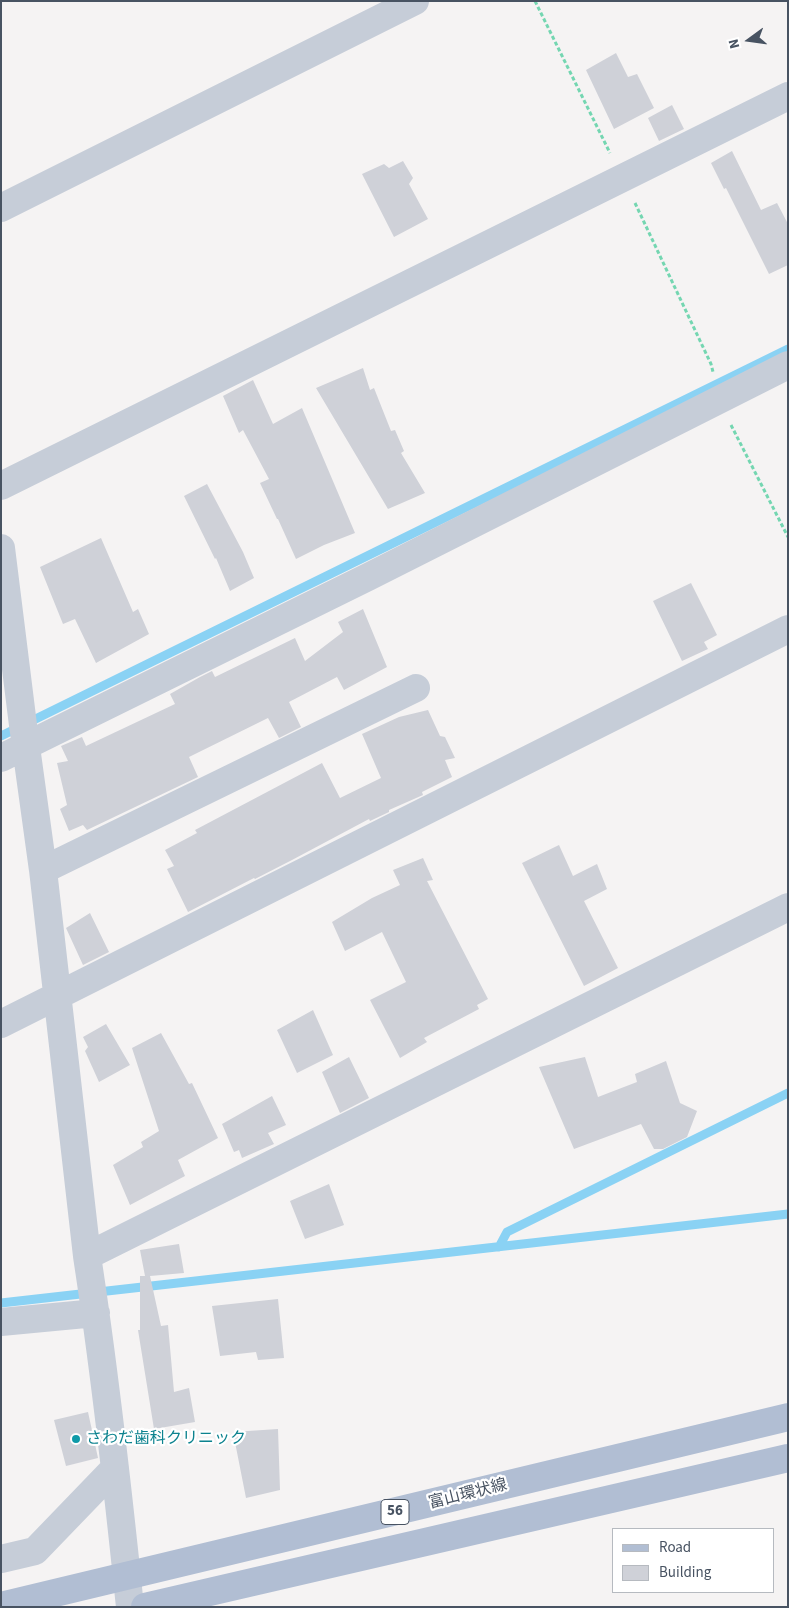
<!DOCTYPE html>
<meta charset="utf-8">
<style>
body{margin:0}
#map{position:relative;width:789px;height:1608px;overflow:hidden;background:#f5f3f3;font-family:"Source Sans 3",sans-serif}
canvas{display:block}
.frame{position:absolute;inset:0;border:2px solid #485362;pointer-events:none}
.legend{position:absolute;left:612px;top:1528px;width:162px;height:65px;box-sizing:border-box;background:#fff;border:1px solid #b6bac0;margin:0;padding:6px 9px;list-style:none;font-size:15px;color:#485362}
.legend li{display:flex;align-items:center;gap:10px;height:25px}
.legend b{width:25px;border:1px solid #b6bac0}
.north{position:absolute;left:724px;top:15px;width:50px;height:50px;-webkit-text-stroke:4px #fff;paint-order:stroke;rotate:256deg;font-size:14px;font-weight:700;line-height:20px;text-align:center;color:#485362}
.north::after{content:'';display:block;margin:auto;width:18px;height:22px;background:#485362;clip-path:polygon(50% 0,100% 100%,50% 72%,0 100%)}
</style>
<div id="map">
<canvas width="789" height="1608"></canvas>
<div class="frame"></div>
<ul class="legend">
<li><b style="height:6px;background:#b1bed3"></b>Road</li>
<li><b style="height:14px;background:#cfd1d8"></b>Building</li>
</ul>
<div class="north">N</div>
</div>
<script>
const ctx = document.querySelector('canvas').getContext('2d');
ctx.lineJoin = 'round';
function strokePath(path, color, width, dash) {
  ctx.strokeStyle = color;
  ctx.lineWidth = width;
  ctx.lineCap = dash ? 'butt' : 'round';
  ctx.setLineDash(dash || []);
  ctx.stroke(path);
}
function paint(path, color) {
  ctx.fillStyle = color;
  ctx.fill(path, 'evenodd');
}
function label(font, color, halo, rows, align = 'center') {
  ctx.font = font + ' "Source Sans 3","Noto Sans JP",sans-serif';
  ctx.lineWidth = 4.5;
  ctx.setLineDash([]);
  ctx.textBaseline = 'middle';
  ctx.strokeStyle = halo;
  ctx.fillStyle = color;
  for (const [text, x, y, turn = 0] of rows) {
    ctx.save();
    ctx.translate(x, y);
    ctx.rotate((+turn || 0) * Math.PI / 180);
    ctx.textAlign = isNaN(turn) ? turn : align;
    if (halo) ctx.strokeText(text, 0, 0);
    ctx.fillText(text, 0, 0);
    ctx.restore();
  }
}
const stream = new Path2D(`
 M 1,736 L 788,349
 M 499,1247 L 507,1232 L 788,1093
 M 1,1303 L 788,1214`);
const building = new Path2D(`
 M 616,53 L 628,77 L 637,74 L 654,108 L 614,129 L 586,70 Z
 M 672,105 L 684,129 L 659,141 L 648,118 Z
 M 732,151 L 761,210 L 777,203 L 788,224 L 788,265 L 769,274 L 726,188 L 724,189 L 711,163 Z
 M 403,161 L 413,178 L 409,184 L 428,219 L 394,237 L 362,174 L 384,164 L 389,168 Z
 M 363,368 L 370,390 L 374,388 L 391,431 L 395,430 L 404,451 L 401,453 L 425,493 L 388,509 L 316,388 Z
 M 253,380 L 273,424 L 302,408 L 355,533 L 324,545 L 296,559 L 278,519 L 277,519 L 260,483 L 269,479 L 243,430 L 239,433 L 223,396 Z
 M 207,484 L 243,552 L 254,578 L 230,591 L 216,558 L 215,559 L 184,496 Z
 M 101,538 L 133,612 L 138,609 L 149,634 L 96,663 L 75,619 L 63,624 L 40,567 Z
 M 691,583 L 717,635 L 704,642 L 708,649 L 682,661 L 653,601 Z
 M 363,609 L 387,667 L 344,690 L 337,677 L 289,702 L 301,727 L 279,738 L 268,718 L 189,757 L 198,777 L 87,830 L 83,825 L 69,831 L 60,809 L 67,805 L 57,763 L 68,761 L 61,746 L 82,737 L 86,746 L 175,704 L 170,694 L 200,677 L 212,671 L 215,677 L 295,638 L 305,661 L 343,632 L 338,622 Z
 M 428,710 L 440,736 L 445,737 L 455,758 L 445,760 L 452,777 L 422,792 L 423,795 L 389,810 L 389,812 L 370,821 L 369,819 L 292,860 L 255,879 L 254,878 L 188,912 L 167,869 L 174,866 L 165,850 L 197,833 L 195,830 L 322,763 L 340,798 L 381,778 L 362,734 L 399,717 Z
 M 559,845 L 573,876 L 597,864 L 607,889 L 584,901 L 618,968 L 584,986 L 522,863 Z
 M 423,858 L 433,880 L 427,881 L 488,999 L 477,1005 L 479,1009 L 424,1038 L 427,1042 L 400,1058 L 370,1000 L 406,982 L 382,932 L 345,951 L 332,922 L 372,898 L 400,885 L 393,870 Z
 M 90,913 L 109,952 L 83,965 L 66,928 Z
 M 313,1010 L 333,1055 L 297,1073 L 277,1030 Z
 M 106,1024 L 130,1065 L 99,1082 L 85,1051 L 88,1047 L 83,1037 Z
 M 161,1033 L 189,1084 L 192,1083 L 218,1138 L 178,1160 L 185,1176 L 130,1205 L 113,1165 L 143,1147 L 141,1142 L 159,1131 L 132,1048 Z
 M 349,1057 L 369,1098 L 340,1113 L 322,1072 Z
 M 585,1057 L 598,1097 L 637,1082 L 635,1074 L 666,1061 L 680,1103 L 697,1111 L 687,1137 L 663,1149 L 654,1149 L 641,1124 L 574,1149 L 539,1067 Z
 M 272,1096 L 286,1125 L 268,1133 L 274,1144 L 242,1158 L 239,1150 L 234,1152 L 222,1124 Z
 M 329,1184 L 344,1225 L 305,1239 L 290,1201 Z
 M 179,1244 L 184,1273 L 150,1276 L 161,1326 L 168,1325 L 174,1392 L 189,1388 L 195,1422 L 154,1429 L 138,1330 L 140,1330 L 140,1276 L 145,1276 L 140,1250 Z
 M 278,1299 L 284,1358 L 258,1360 L 256,1352 L 220,1356 L 212,1306 Z
 M 88,1412 L 98,1458 L 66,1466 L 54,1420 Z
 M 278,1429 L 280,1490 L 246,1498 L 233,1432 Z`);
const path = new Path2D(`
 M 535,1 L 610,153
 M 635,203 L 711,364 L 713,372
 M 731,425 L 788,537`);
const minor = new Path2D(`
 M 1,208 L 415,1
 M 1,486 L 788,96
 M 1,548 L 23,725 L 43,870 L 87,1256 C 105,1373 118,1490 130,1607
 M 1,758 L 368,577 L 788,365
 M 43,870 L 416,688
 M 1,1024 L 788,629
 M 87,1256 L 788,907
 M 1,1322 L 96,1313
 M 1,1559 L 35,1551 L 115,1468`);
const major = new Path2D(`
 M 1,1606 L 788,1417
 M 145,1607 L 788,1458`);
const markers = [
 [76,1439,5,"#0f9aa8"]
];
const shields = [
 [395,1512,28]
];
const shieldNames = [
 ["56",395,1512]
];
const cultureNames = [
 ["さわだ歯科クリニック",86,1439]
];
const streetNames = [
 ["富山環状線",468,1495,-14]
];
strokePath(stream, '#8ad2f4', 9);
paint(building, '#cfd1d8');
strokePath(path, '#74d6b1', 3, [4, 2.5]);
strokePath(minor, '#c6cdd8', 28);
strokePath(major, '#b1bed3', 28);
for (const [x, y, r, color] of markers) {
  const dot = new Path2D();
  dot.arc(x, y, r, 0, 2 * Math.PI);
  ctx.fillStyle = color;
  ctx.fill(dot);
  strokePath(dot, '#fff', 2);
}
for (const [x, y, w] of shields) {
  const box = new Path2D();
  box.roundRect(x - w / 2, y - 12.5, w, 25, 4);
  ctx.fillStyle = '#fff';
  ctx.fill(box);
  strokePath(box, '#485362', 1);
}
label('bold 15px', '#485362', null, shieldNames);
label('16px', '#0d838f', '#fff', cultureNames, 'left');
label('16px', '#485362', '#fff', streetNames);
</script>
